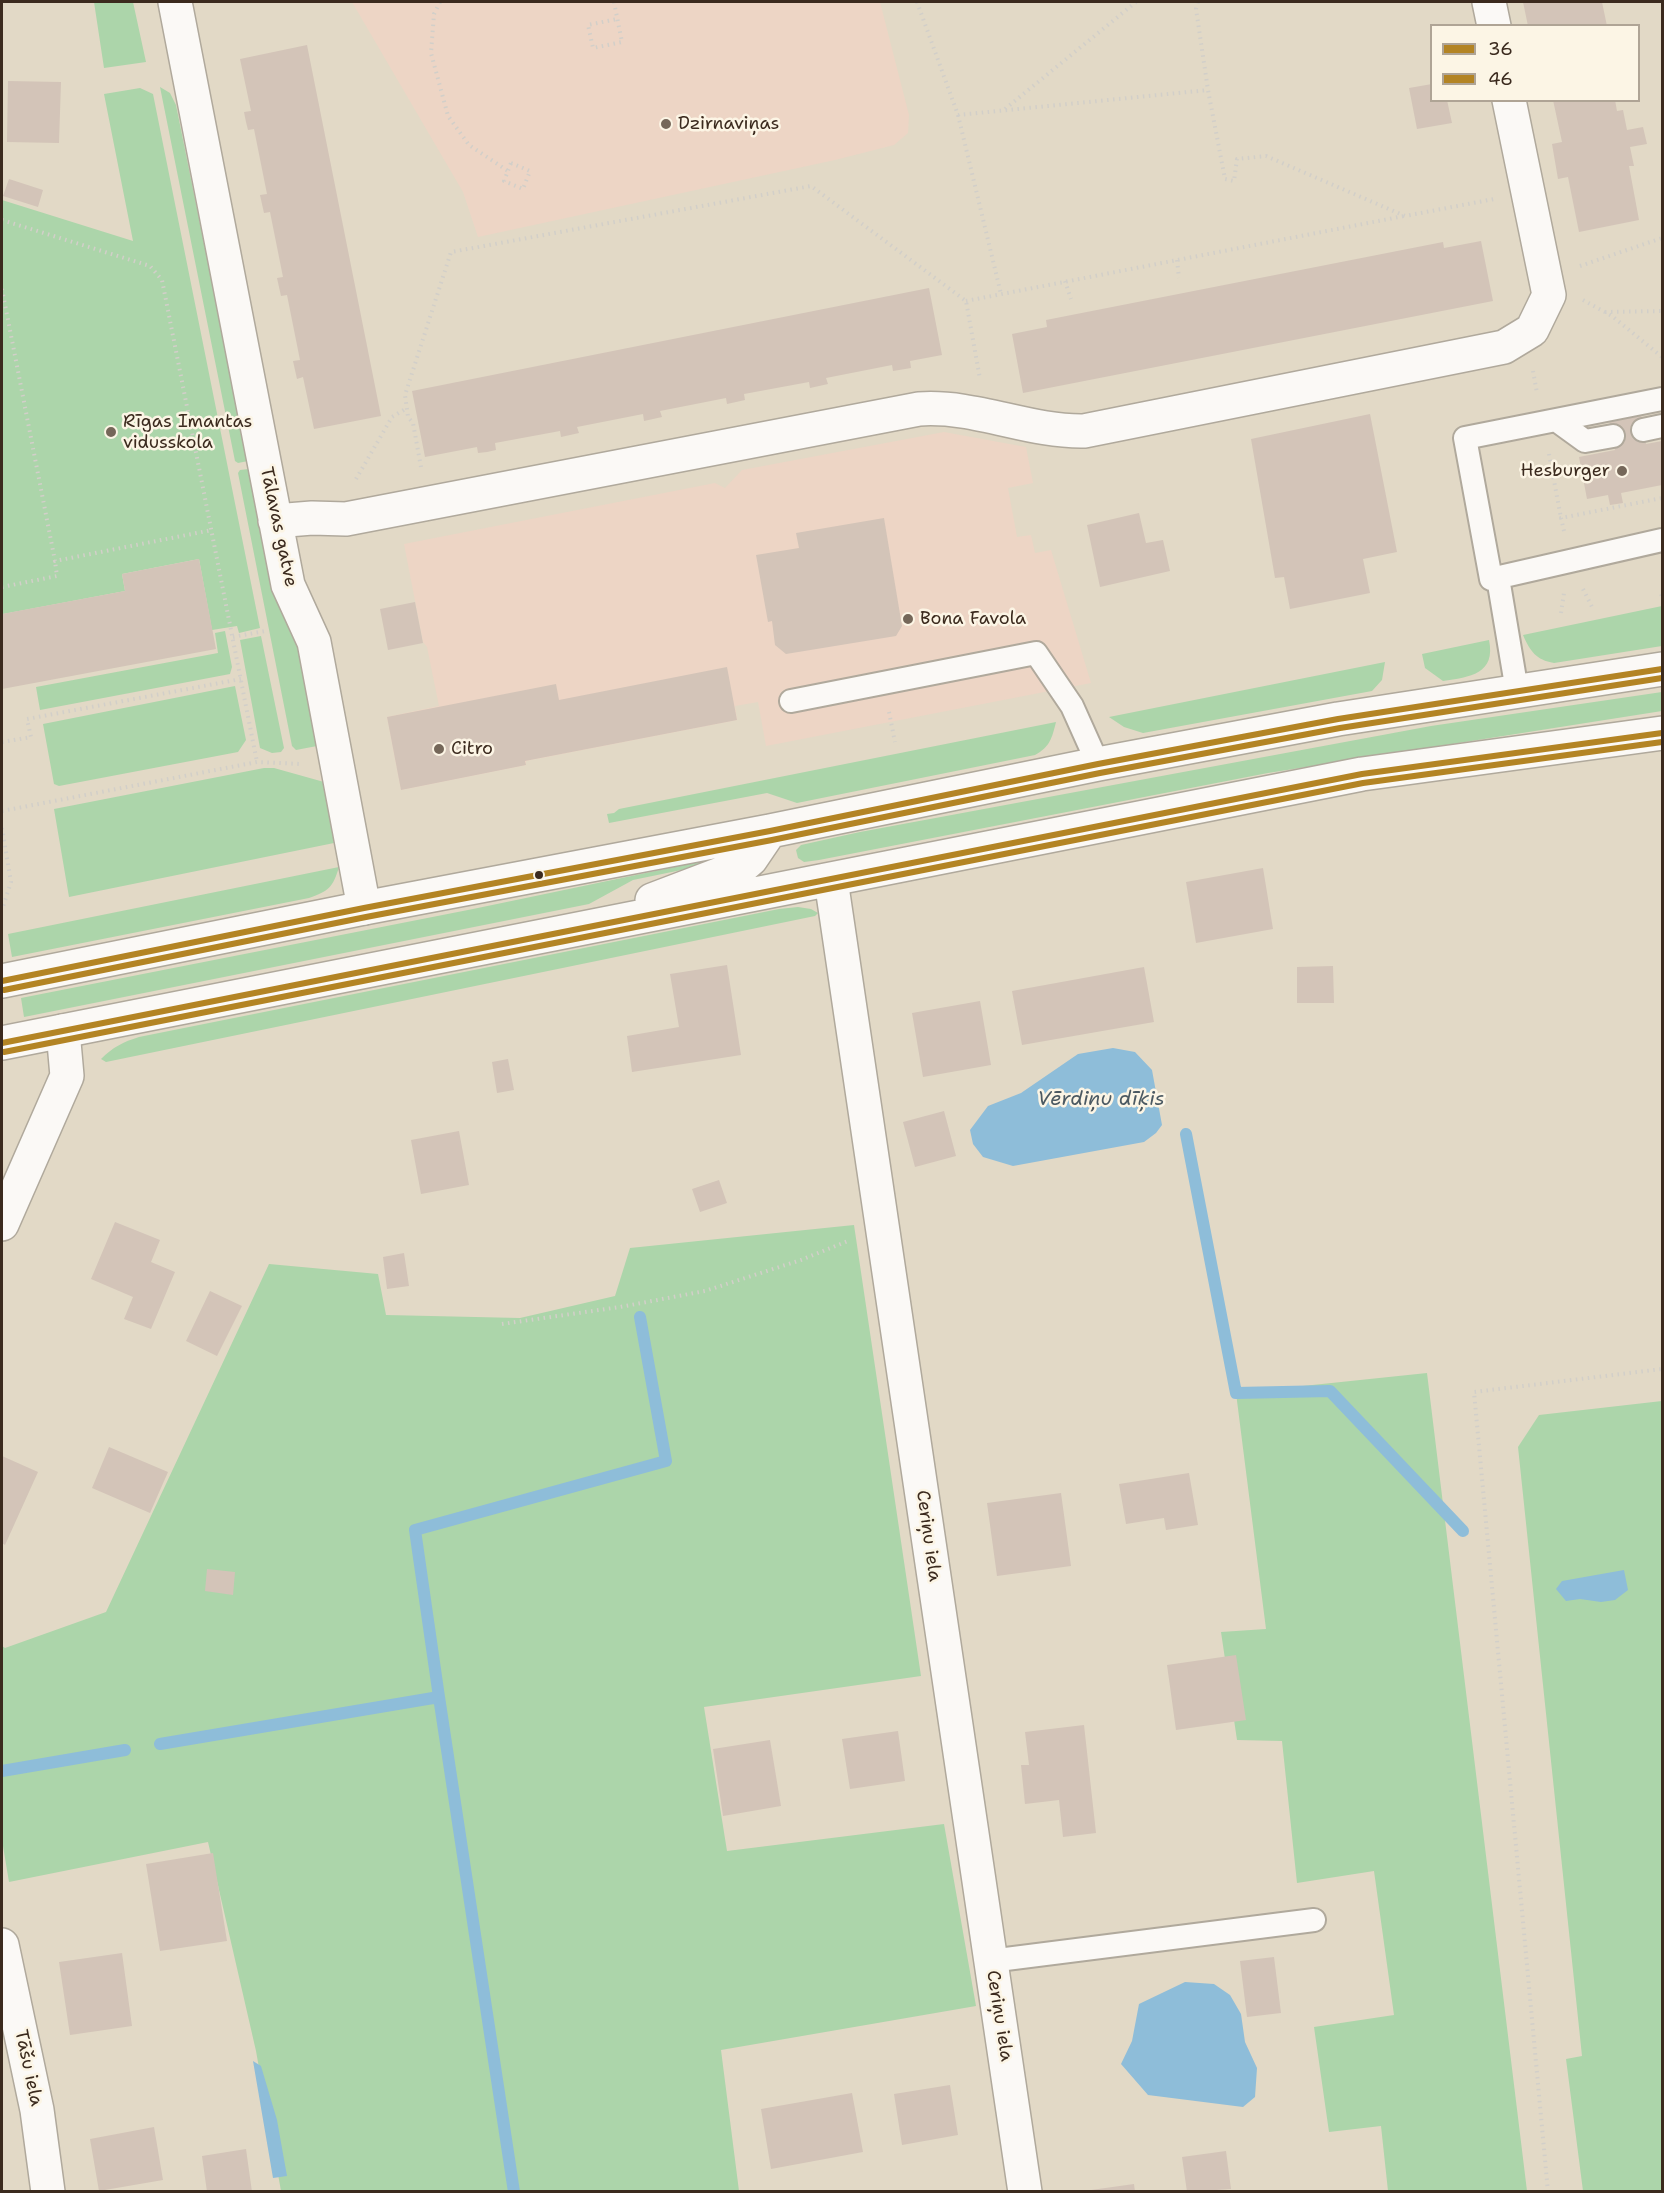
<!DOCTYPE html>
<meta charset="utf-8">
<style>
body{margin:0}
#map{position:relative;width:1664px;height:2193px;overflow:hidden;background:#e2d9c6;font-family:"Shantell Sans",sans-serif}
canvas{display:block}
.frame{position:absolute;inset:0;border:3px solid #3b2a1e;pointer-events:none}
.legend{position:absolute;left:1430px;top:24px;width:210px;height:78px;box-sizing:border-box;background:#fcf5e5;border:2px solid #afa495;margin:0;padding:8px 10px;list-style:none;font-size:18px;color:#3b2a1e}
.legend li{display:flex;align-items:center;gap:12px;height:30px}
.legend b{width:30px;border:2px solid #afa495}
</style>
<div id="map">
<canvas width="1664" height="2193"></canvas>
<div class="frame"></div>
<ul class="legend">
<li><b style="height:8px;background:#b38424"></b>36</li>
<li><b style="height:8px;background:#b38424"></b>46</li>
</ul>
</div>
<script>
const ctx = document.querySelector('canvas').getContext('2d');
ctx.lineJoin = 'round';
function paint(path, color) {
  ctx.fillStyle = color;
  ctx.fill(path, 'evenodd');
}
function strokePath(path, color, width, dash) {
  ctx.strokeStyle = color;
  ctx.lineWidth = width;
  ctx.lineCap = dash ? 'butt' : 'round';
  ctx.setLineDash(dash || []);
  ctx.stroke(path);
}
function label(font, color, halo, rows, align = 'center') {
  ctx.font = font + ' "Shantell Sans",sans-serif';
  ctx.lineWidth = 5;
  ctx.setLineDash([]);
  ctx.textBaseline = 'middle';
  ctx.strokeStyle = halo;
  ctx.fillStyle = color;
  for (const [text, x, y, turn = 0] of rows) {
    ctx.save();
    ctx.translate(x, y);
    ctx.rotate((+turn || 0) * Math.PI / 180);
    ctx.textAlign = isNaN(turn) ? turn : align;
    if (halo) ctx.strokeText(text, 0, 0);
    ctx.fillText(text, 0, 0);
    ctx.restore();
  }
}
const built = new Path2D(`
 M 352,2 L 880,2 L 909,115 L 908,133 L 894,145 L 835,160 L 478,237 L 463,192 Z
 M 944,432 L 1026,447 L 1033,483 L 1008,488 L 1017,537 L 1031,535 L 1035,553 L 1051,550 L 1091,683 L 766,746 L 758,702 L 735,706 L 737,720 L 526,761 L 526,765 L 401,790 L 387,717 L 439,706 L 427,647 L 423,642 L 404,544 L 715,483 L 725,488 L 742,470 Z`);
const green = new Path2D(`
 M 94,2 L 133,2 L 146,62 L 104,68 Z
 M 160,87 L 170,93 L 176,105 L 248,461 L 238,463 L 235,461 Z
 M 140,88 L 153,94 L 260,628 L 239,633 L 237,626 L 212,630 L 199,559 L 122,574 L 125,591 L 3,614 L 2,200 L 133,241 L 104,94 Z
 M 249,469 L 275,598 L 296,625 L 317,746 L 296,750 L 292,746 L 238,473 L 240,470 Z
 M 1662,606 L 1662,646 L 1554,663 C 1536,660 1530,651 1523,635 Z
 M 225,631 L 232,667 L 230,674 L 40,710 L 36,687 L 218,653 L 215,633 Z
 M 261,636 L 284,748 L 281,752 L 272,753 L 260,748 L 240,640 Z
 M 1489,640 C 1496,674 1470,677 1443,681 L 1425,668 L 1422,654 Z
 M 1385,662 L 1382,680 L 1372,691 L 1143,733 L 1124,727 L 1109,717 Z
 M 235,686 L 246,740 L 238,752 L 59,786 L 54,784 L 43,724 Z
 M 1662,692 L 1662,711 L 1268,773 L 819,860 L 804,862 L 798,858 L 796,850 L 801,845 L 860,832 L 1431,726 Z
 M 1056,722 C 1052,738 1050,747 1035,755 L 797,803 L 767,793 L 609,823 L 607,814 L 614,813 L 619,809 Z
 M 264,768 L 274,768 L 324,782 L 334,843 L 69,897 L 54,809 Z
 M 732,855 L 725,861 L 633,880 L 589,904 L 24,1017 L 21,998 L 473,909 Z
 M 339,867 C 333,887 329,891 309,898 L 12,957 L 8,934 Z
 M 798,907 L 811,909 L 818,913 L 815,916 L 106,1062 L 101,1059 C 113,1047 123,1042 139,1037 L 779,909 Z
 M 854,1225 L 921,1676 L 704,1707 L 727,1851 L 944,1824 L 976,2006 L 721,2050 L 739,2191 L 281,2191 L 256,2051 L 208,1842 L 9,1882 L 2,1840 L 2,1646 L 5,1648 L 106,1612 L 269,1264 L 378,1274 L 386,1315 L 520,1318 L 615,1296 L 630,1248 Z
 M 1427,1373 L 1527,2191 L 1388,2191 L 1381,2126 L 1329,2132 L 1314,2027 L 1394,2015 L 1374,1871 L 1297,1883 L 1282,1741 L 1237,1740 L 1221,1632 L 1266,1629 L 1236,1393 Z
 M 1662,1401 L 1662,2191 L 1583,2191 L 1566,2059 L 1582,2056 L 1518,1447 L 1539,1415 Z`);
const water = new Path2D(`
 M 1113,1048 L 1135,1052 L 1152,1070 L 1162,1125 L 1156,1133 L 1144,1142 L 1013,1166 L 983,1157 L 973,1144 L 970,1130 L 988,1106 L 1021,1093 L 1078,1054 Z
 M 1624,1570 L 1628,1590 L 1615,1600 L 1601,1602 L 1580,1599 L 1566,1601 L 1556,1589 L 1562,1581 Z
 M 1185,1982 L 1214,1984 L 1230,1995 L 1241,2014 L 1245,2042 L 1257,2068 L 1255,2097 L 1243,2107 L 1148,2095 L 1121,2064 L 1132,2041 L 1139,2004 Z
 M 253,2061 L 261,2066 L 277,2120 L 287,2176 L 273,2178 Z`);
const stream = new Path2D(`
 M 1186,1134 L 1236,1393 L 1330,1391 L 1463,1531
 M 439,1697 L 514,2192
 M 160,1744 L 439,1697 L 415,1530 L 666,1461 L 640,1317
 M 2,1771 L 125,1750`);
const building = new Path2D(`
 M 1523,2 L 1602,2 L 1607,26 L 1528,26 Z
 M 307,45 L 381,416 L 314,429 L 303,377 L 297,379 L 293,361 L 300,360 L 287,295 L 281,296 L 277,278 L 283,277 L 270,212 L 264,213 L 260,195 L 267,194 L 254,129 L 248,130 L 246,122 L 244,112 L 251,111 L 240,59 Z
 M 8,81 L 61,82 L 59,143 L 7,142 Z
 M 1432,84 L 1432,100 L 1447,100 L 1452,123 L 1417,129 L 1409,88 Z
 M 1553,100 L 1615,100 L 1617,111 L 1623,110 L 1627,130 L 1643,127 L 1647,144 L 1630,147 L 1634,166 L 1629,166 L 1639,220 L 1579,232 L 1568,177 L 1558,179 L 1552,144 L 1562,142 Z
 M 9,179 L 43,190 L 38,207 L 3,196 Z
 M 1481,241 L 1493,301 L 1023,393 L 1012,334 L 1047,327 L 1046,320 L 1443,242 L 1444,248 Z
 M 929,288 L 942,355 L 910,361 L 911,368 L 893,371 L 892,365 L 826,378 L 828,384 L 810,388 L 809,382 L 744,394 L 745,400 L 727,404 L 726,398 L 660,411 L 662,417 L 644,421 L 643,414 L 577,427 L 579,433 L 561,437 L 560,431 L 495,443 L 496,450 L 487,452 L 478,453 L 477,447 L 425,457 L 412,391 Z
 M 1370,414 L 1397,552 L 1363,559 L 1370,593 L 1290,609 L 1284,577 L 1275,578 L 1251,439 Z
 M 1641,414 L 1646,444 L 1662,441 L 1662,485 L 1621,493 L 1623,503 L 1610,505 L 1608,495 L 1587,499 L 1579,457 L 1615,450 L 1609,420 Z
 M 1139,513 L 1146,543 L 1163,540 L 1170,571 L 1100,587 L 1087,525 Z
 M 884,518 L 902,626 L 896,636 L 786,654 L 775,645 L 772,621 L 768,622 L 756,555 L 799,548 L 796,533 Z
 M 199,559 L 216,649 L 2,689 L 2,614 L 125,591 L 122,574 Z
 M 415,602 L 423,643 L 388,650 L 380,609 Z
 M 727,667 L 737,720 L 525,761 L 526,765 L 401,790 L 387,717 L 556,684 L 559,700 Z
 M 1263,868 L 1273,929 L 1196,943 L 1186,882 Z
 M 727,965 L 741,1055 L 632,1072 L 627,1036 L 679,1027 L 670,974 Z
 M 1333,966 L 1334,1003 L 1297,1003 L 1297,967 Z
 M 1144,967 L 1154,1022 L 1022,1045 L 1012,991 Z
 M 980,1001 L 991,1065 L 923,1077 L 912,1013 Z
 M 508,1059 L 514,1090 L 497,1093 L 492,1062 Z
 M 944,1111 L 956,1156 L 915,1167 L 903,1122 Z
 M 459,1131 L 469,1185 L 421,1194 L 411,1140 Z
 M 719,1180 L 727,1203 L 700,1212 L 692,1189 Z
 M 115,1222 L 160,1240 L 151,1262 L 175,1272 L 151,1329 L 124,1319 L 133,1297 L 91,1279 Z
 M 404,1253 L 409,1286 L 387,1289 L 383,1257 Z
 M 210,1291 L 242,1306 L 217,1356 L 186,1341 Z
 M 109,1447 L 168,1472 L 150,1513 L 92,1488 Z
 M 2,1456 L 38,1472 L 5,1545 L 2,1543 Z
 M 1189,1473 L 1198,1525 L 1166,1530 L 1164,1518 L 1126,1524 L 1119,1484 Z
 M 1061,1493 L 1071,1566 L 997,1576 L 987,1503 Z
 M 207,1569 L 235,1572 L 233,1595 L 205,1591 Z
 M 1236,1655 L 1246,1720 L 1176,1730 L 1167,1665 Z
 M 1084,1725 L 1096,1833 L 1063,1837 L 1059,1800 L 1025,1804 L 1021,1765 L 1029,1765 L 1025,1732 Z
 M 898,1731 L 905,1781 L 850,1789 L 842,1739 Z
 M 770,1740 L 781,1806 L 723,1816 L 713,1749 Z
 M 213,1853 L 227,1941 L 160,1951 L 146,1864 Z
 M 122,1953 L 132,2026 L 70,2035 L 59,1962 Z
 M 1274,1957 L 1281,2013 L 1247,2017 L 1240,1961 Z
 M 950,2085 L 958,2135 L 902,2145 L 894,2094 Z
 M 852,2093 L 863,2152 L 771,2169 L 761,2109 Z
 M 154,2127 L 163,2180 L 99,2191 L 90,2139 Z
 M 246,2149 L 252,2192 L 207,2192 L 202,2156 Z
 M 1226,2151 L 1231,2189 L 1187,2192 L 1182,2157 Z
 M 1134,2184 L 1135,2192 L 1091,2192 L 1091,2190 Z`);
const path = new Path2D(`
 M 440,2 L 434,14 L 431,53 L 448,116 L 469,145 L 508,171
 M 614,2 L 622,42 L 593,48 L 588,25 L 617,19
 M 917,2 L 958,115 L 1208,90
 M 1198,2 L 1196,9 L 1208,90 L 1225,179 L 1234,181 L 1237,159 L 1266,156 L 1405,216 L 1494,199
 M 1005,109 L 1136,2
 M 958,115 L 1001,294
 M 511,163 L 530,171 L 523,189 L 504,181 Z
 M 2,220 L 150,266 L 162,280 L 257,762
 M 1177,260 L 1179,278
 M 1580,266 L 1662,238
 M 1065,281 L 1071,299
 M 2,289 L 55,561 L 212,530
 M 1583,300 L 1612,316 L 1662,357
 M 966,301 L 1404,216
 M 1605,312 L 1662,311
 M 1533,371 L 1537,393
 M 1549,454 L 1561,518
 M 421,467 L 413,423 L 408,417 L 405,395 L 451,252 L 811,186 L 966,301 L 980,379
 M 356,479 L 392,417 L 407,408
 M 1564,531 L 1561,518 L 1662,498
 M 2,587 L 57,576 L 55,561
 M 1583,589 L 1592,607
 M 1661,594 L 1662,596
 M 1561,613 L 1564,593
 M 233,637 L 265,631
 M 889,712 L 895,742
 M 2,742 L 31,737 L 27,719 L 241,679
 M 2,811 L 257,762 L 301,764
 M 2,828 L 11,882 L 2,910
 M 502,1324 L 620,1307 L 705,1291 L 801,1260 L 848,1241
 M 1548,2192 L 1474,1392 L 1662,1369`);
const lane = new Path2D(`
 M 1662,399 L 1465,438 L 1491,579 L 1662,540
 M 1556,420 L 1585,441 L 1613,436
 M 1643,430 L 1662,426
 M 1498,578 L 1517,691
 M 791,701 L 1036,653 L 1072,706 L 1098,764
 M 990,1961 L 1314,1920`);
const street = new Path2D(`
 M 175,2 L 288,585 L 314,642 L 364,908
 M 1489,2 L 1494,26
 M 275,521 L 312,518 L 346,519 L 919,409 C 976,405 1028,432 1084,431 L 1504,347 L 1532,330 L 1549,295 L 1509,100
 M 831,880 L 1025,2192
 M 2,1224 L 67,1076 L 63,1031
 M 2,1945 L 37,2110 L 48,2192`);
const secondary = new Path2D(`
 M 652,900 L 744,865 L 751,859 L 770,831
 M 2,981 L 364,908 L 770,831 L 1098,764 L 1338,719 L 1662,669
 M 2,1043 L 1362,774 L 1662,733`);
const bus1 = new Path2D(`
 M 2,981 L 364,908 L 770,831 L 1098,764 L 1338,719 L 1662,669
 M 2,1043 L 1362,774 L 1662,733`);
const bus2 = new Path2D(`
 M 4,990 L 366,917 L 772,840 L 1100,773 L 1340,728 L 1662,678
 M 4,1052 L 1363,783 L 1662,742`);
const markers = [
 [666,124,6,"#756759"],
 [111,432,6,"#756759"],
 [1622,471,6,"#756759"],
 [908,619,6,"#756759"],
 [439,749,6,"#756759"],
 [539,875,5,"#3b2a1e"]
];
const poiNames = [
 ["Dzirnaviņas",678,124],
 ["Rīgas Imantas",123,422],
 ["vidusskola",123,443],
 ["Hesburger",1610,471,"right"],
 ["Bona Favola",920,619],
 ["Citro",451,749]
];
const streetNames = [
 ["Tālavas gatve",278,527,78],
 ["Ceriņu iela",928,1536,82],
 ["Ceriņu iela",999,2016,81],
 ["Tāšu iela",28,2068,78]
];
const waterNames = [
 ["Vērdiņu dīķis",1101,1100]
];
paint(built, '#edd5c5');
paint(green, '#acd5aa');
paint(water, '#8ebdd9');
strokePath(stream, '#8ebdd9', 12);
paint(building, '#d3c4b8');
strokePath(lane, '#b0a99c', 26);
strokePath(street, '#b0a99c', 36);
strokePath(secondary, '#b0a99c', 36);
strokePath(path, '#d2cfc9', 4, [1.5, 4.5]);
strokePath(lane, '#fbf9f6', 22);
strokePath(street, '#fbf9f6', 33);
strokePath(secondary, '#fbf9f6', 33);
strokePath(bus1, '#b38424', 6);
strokePath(bus2, '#b38424', 6);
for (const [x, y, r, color] of markers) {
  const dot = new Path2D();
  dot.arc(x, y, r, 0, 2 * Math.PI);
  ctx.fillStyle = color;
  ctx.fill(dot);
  strokePath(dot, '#fcf5e5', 2);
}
label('18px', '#3b2a1e', '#fcf5e5', poiNames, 'left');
label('18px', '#3b2a1e', '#fcf5e5', streetNames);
label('italic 20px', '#4b5962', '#fcf5e5', waterNames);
</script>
